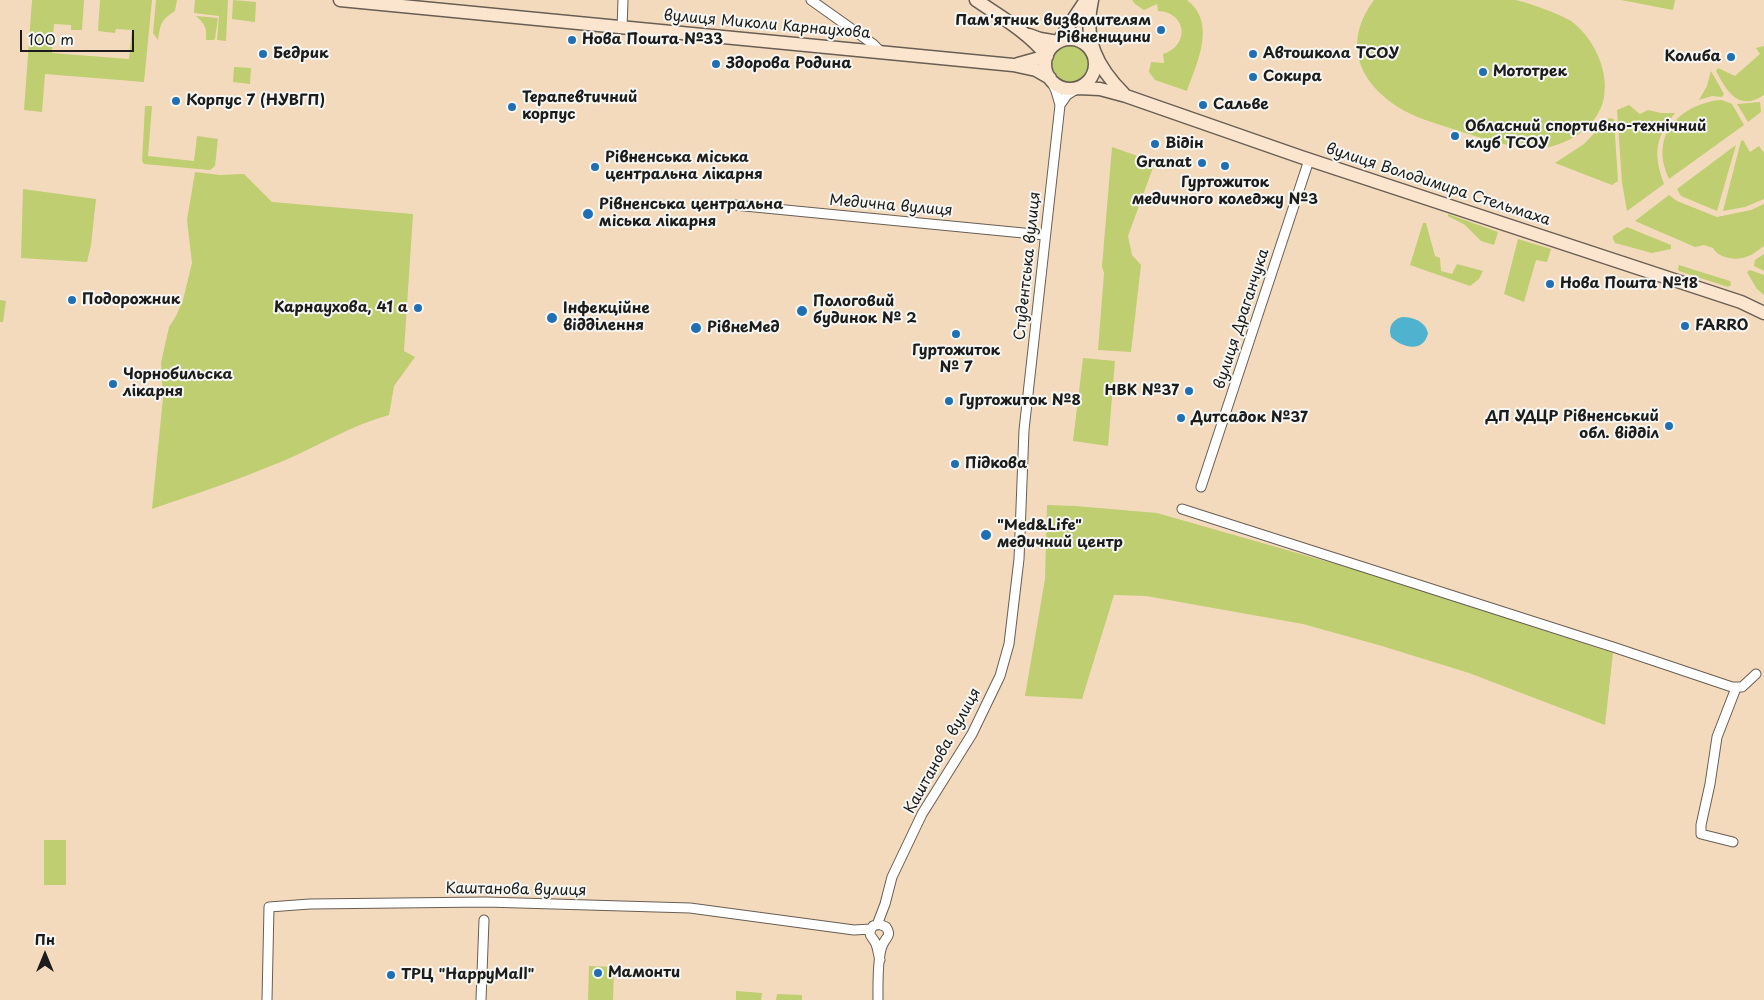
<!DOCTYPE html>
<meta charset="utf-8">
<style>
body{margin:0}
#map{position:relative;width:1764px;height:1000px;overflow:hidden;background:#f4dabd;font-family:"Playpen Sans",sans-serif}
canvas{display:block}
.north{position:absolute;left:20px;top:930px;width:50px;height:50px;-webkit-text-stroke:4px #f6f6f2;paint-order:stroke;rotate:0deg;font-size:14px;font-weight:700;line-height:20px;text-align:center;color:#1c1c1c}
.north::after{content:'';display:block;margin:auto;width:18px;height:22px;background:#1c1c1c;clip-path:polygon(50% 0,100% 100%,50% 72%,0 100%)}
.scale{position:absolute;left:20px;top:30px;width:114px;height:22px;box-sizing:border-box;border:2px solid #1c1c1c;border-top:0;padding-left:6px;font-size:15px;line-height:18px;white-space:nowrap;color:#1c1c1c;-webkit-text-stroke:4px #f6f6f2;paint-order:stroke}
</style>
<div id="map">
<canvas width="1764" height="1000"></canvas>
<div class="north">Пн</div>
<div class="scale">100 m</div>
</div>
<script>
const ctx = document.querySelector('canvas').getContext('2d');
ctx.lineJoin = 'round';
function paint(path, color) {
  ctx.fillStyle = color;
  ctx.fill(path, 'evenodd');
}
function strokePath(path, color, width, dash) {
  ctx.strokeStyle = color;
  ctx.lineWidth = width;
  ctx.lineCap = dash ? 'butt' : 'round';
  ctx.setLineDash(dash || []);
  ctx.stroke(path);
}
function label(font, color, halo, rows, align = 'center') {
  ctx.font = font + ' "Playpen Sans",sans-serif';
  ctx.lineWidth = 4;
  ctx.setLineDash([]);
  ctx.textBaseline = 'middle';
  ctx.strokeStyle = halo;
  ctx.fillStyle = color;
  for (const [text, x, y, turn = 0] of rows) {
    ctx.save();
    ctx.translate(x, y);
    ctx.rotate((+turn || 0) * Math.PI / 180);
    ctx.textAlign = isNaN(turn) ? turn : align;
    if (halo) ctx.strokeText(text, 0, 0);
    ctx.fillText(text, 0, 0);
    ctx.restore();
  }
}
const green = new Path2D(`
 M 32,0 L 84,0 L 82,30 L 71,30 L 71,25 L 54,24 L 52,53 L 129,59 L 132,30 L 116,29 L 115,33 L 98,31 L 100,0 L 152,0 L 144,82 L 45,74 L 42,112 L 24,110 Z
 M 156,0 L 177,0 L 175,11 C 160,21 161,23 158,40 L 153,33 Z
 M 195,0 L 228,0 L 226,41 L 217,40 L 219,16 L 194,13 Z
 M 233,0 L 256,2 L 255,22 L 232,19 Z
 M 1132,0 L 1187,0 C 1217,23 1197,63 1187,91 L 1155,80 L 1149,72 L 1151,62 L 1164,63 L 1163,54 C 1190,46 1187,12 1158,11 L 1157,4 L 1144,10 L 1135,4 Z
 M 1374,0 C 1405,0 1437,0 1469,0 C 1484,0 1499,0 1514,0 C 1525,1 1562,15 1571,21 C 1593,37 1609,70 1604,97 C 1599,128 1562,150 1533,148 C 1506,147 1481,138 1456,130 C 1442,125 1426,121 1413,115 C 1364,92 1338,48 1374,0 Z
 M 1621,0 L 1675,0 L 1673,10 Z
 M 196,16 L 218,18 L 215,39 L 213,40 L 206,40 C 207,28 205,24 196,16 Z
 M1051 64a20 20 0 1 1 40 0a20 20 0 1 1-40 0Z
 M 1764,46 L 1764,95 C 1738,112 1727,91 1716,71 L 1718,68 L 1735,76 L 1760,54 L 1756,48 Z
 M 234,67 L 251,68 L 250,84 L 233,82 Z
 M 1711,71 L 1724,94 L 1722,97 L 1712,96 L 1699,100 L 1707,86 Z
 M 1722,100 L 1732,104 L 1744,125 L 1669,179 C 1664,168 1661,157 1663,145 C 1667,118 1697,101 1722,100 Z
 M 1760,102 L 1761,112 L 1748,122 L 1737,104 Z
 M 1629,105 L 1640,114 L 1648,110 L 1661,113 L 1675,113 C 1655,139 1653,153 1664,184 L 1627,211 L 1622,183 L 1617,110 Z
 M 145,106 L 152,106 L 148,156 L 194,161 L 197,136 L 218,139 L 215,166 L 210,170 L 144,164 L 142,161 Z
 M 1609,118 L 1614,119 L 1618,181 L 1612,185 L 1555,163 L 1584,144 Z
 M 1743,140 L 1750,152 L 1759,146 L 1764,153 L 1764,199 L 1745,207 L 1723,211 L 1741,141 Z
 M 1736,145 L 1717,211 L 1681,196 L 1677,189 Z
 M 1112,147 L 1155,162 L 1128,236 L 1132,255 L 1141,265 L 1131,352 L 1098,350 L 1104,273 L 1102,266 Z
 M 195,172 L 220,175 L 244,174 L 272,202 L 413,214 L 404,351 L 415,357 L 394,386 L 389,415 C 352,425 318,446 283,461 C 240,479 196,494 152,509 L 163,398 L 161,363 L 169,327 L 176,316 L 183,300 L 192,263 L 187,220 Z
 M 23,189 L 96,199 L 91,245 L 87,262 L 21,258 Z
 M 1669,195 L 1677,201 L 1717,217 L 1751,210 L 1764,204 L 1764,246 C 1758,250 1753,255 1746,257 C 1736,261 1718,258 1713,248 L 1704,245 L 1695,247 L 1635,221 Z
 M 1448,214 L 1498,232 L 1494,245 L 1481,241 L 1465,225 L 1448,216 Z
 M 1423,223 L 1426,223 L 1435,256 L 1440,258 L 1441,271 L 1452,274 L 1457,264 L 1483,271 L 1479,279 L 1470,286 L 1410,265 Z
 M 1627,227 L 1671,245 L 1671,249 L 1652,253 L 1615,243 L 1613,239 L 1613,236 Z
 M 1518,239 L 1551,249 L 1547,262 L 1536,260 L 1524,302 L 1504,294 Z
 M 1764,254 L 1764,271 L 1754,266 L 1755,260 Z
 M 1679,265 L 1730,281 L 1731,285 L 1728,287 L 1679,271 L 1678,269 Z
 M 1750,270 L 1764,275 L 1764,295 L 1757,289 L 1748,274 L 1747,272 Z
 M 0,300 L 6,301 L 3,322 L 0,322 Z
 M 1083,358 L 1115,361 L 1108,446 L 1073,441 Z
 M 1047,505 L 1075,506 L 1157,513 L 1441,594 L 1530,626 L 1613,653 L 1605,725 L 1469,673 L 1382,646 L 1303,624 L 1146,596 L 1114,595 L 1082,699 L 1025,696 L 1045,579 Z
 M 44,840 L 66,840 L 66,885 L 44,885 Z
 M 589,966 L 614,967 L 613,1000 L 588,1000 Z
 M 736,991 L 762,993 L 761,1000 L 736,1000 Z
 M 777,994 L 802,995 L 802,1000 L 776,1000 Z`);
const water = new Path2D(`
 M 1402,317 C 1413,317 1425,321 1428,333 C 1424,353 1402,348 1391,337 C 1388,327 1392,320 1402,317 Z`);
const minor = new Path2D(`
 M 811,0 L 873,44 L 880,51
 M 622,28 L 623,0
 M 1060,105 L 1067,95 L 1078,88
 M 734,205 L 1044,235
 M 1201,487 L 1309,160
 M 1182,509 L 1613,647 L 1732,687 L 1742,687 L 1756,674
 M 1733,842 L 1701,834 L 1701,825 L 1710,784 L 1717,737 L 1736,688
 M 877,925 L 885,904 L 892,877 L 922,814 L 972,734 L 1000,676 L 1009,644 L 1019,559 L 1024,430 L 1060,105 L 1056,91 L 1050,78
 M 267,1000 L 269,907 L 310,904 L 486,902 L 690,908 L 854,930 L 871,929
 M 481,1000 L 484,920
 M 878,1000 C 878,987 877,955 883,944 C 886,937 892,936 886,927 L 879,924 L 873,926 C 867,935 871,935 875,942 C 878,947 878,955 880,960`);
const secondary = new Path2D(`
 M 340,0 L 1013,65 L 1036,70 L 1050,78
 M 976,0 C 1001,17 1028,32 1047,56 L 1018,64
 M 1092,0 C 1083,40 1097,67 1124,94
 M 1029,35 L 1040,39 L 1058,42 L 1086,0
 M1045 64a25 25 0 1 1 50 0a25 25 0 1 1-50 0Z
 M 1078,88 L 1100,89 L 1126,96 L 1301,157 L 1741,302 L 1764,313`);
const markers = [
 [1161,30,5,"#1f6fb2"],
 [572,40,5,"#1f6fb2"],
 [263,54,5,"#1f6fb2"],
 [1253,54,5,"#1f6fb2"],
 [1731,57,5,"#1f6fb2"],
 [716,64,5,"#1f6fb2"],
 [1483,72,5,"#1f6fb2"],
 [1253,77,5,"#1f6fb2"],
 [176,101,5,"#1f6fb2"],
 [1203,105,5,"#1f6fb2"],
 [512,107,5,"#1f6fb2"],
 [1455,136,5,"#1f6fb2"],
 [1155,144,5,"#1f6fb2"],
 [1202,163,5,"#1f6fb2"],
 [1225,166,5,"#1f6fb2"],
 [595,167,5,"#1f6fb2"],
 [588,214,6,"#1f6fb2"],
 [1550,284,5,"#1f6fb2"],
 [72,300,5,"#1f6fb2"],
 [418,308,5,"#1f6fb2"],
 [802,311,6,"#1f6fb2"],
 [552,318,6,"#1f6fb2"],
 [1685,326,5,"#1f6fb2"],
 [696,328,6,"#1f6fb2"],
 [956,334,5,"#1f6fb2"],
 [113,384,5,"#1f6fb2"],
 [1189,391,5,"#1f6fb2"],
 [949,401,5,"#1f6fb2"],
 [1181,418,5,"#1f6fb2"],
 [1669,426,5,"#1f6fb2"],
 [955,464,5,"#1f6fb2"],
 [986,535,6,"#1f6fb2"],
 [598,973,5,"#1f6fb2"],
 [391,975,5,"#1f6fb2"]
];
const poiNames = [
 ["Пам'ятник визволителям",1151,21,"right"],
 ["Рівненщини",1151,38,"right"],
 ["Нова Пошта №33",582,40],
 ["Бедрик",273,54],
 ["Автошкола ТСОУ",1263,54],
 ["Колиба",1721,57,"right"],
 ["Здорова Родина",726,64],
 ["Мототрек",1493,72],
 ["Сокира",1263,77],
 ["Терапевтичний",522,98],
 ["корпус",522,115],
 ["Корпус 7 (НУВГП)",186,101],
 ["Сальве",1213,105],
 ["Обласний спортивно-технічний",1465,127],
 ["клуб ТСОУ",1465,144],
 ["Відін",1165,144],
 ["Рівненська міська",605,158],
 ["центральна лікарня",605,175],
 ["Granat",1192,163,"right"],
 ["Гуртожиток",1225,183,"center"],
 ["медичного коледжу №3",1225,200,"center"],
 ["Рівненська центральна",599,205],
 ["міська лікарня",599,222],
 ["Нова Пошта №18",1560,284],
 ["Подорожник",82,300],
 ["Пологовий",813,302],
 ["будинок № 2",813,319],
 ["Карнаухова, 41 а",408,308,"right"],
 ["Інфекційне",563,309],
 ["відділення",563,326],
 ["FARRO",1695,326],
 ["РівнеМед",707,328],
 ["Гуртожиток",956,351,"center"],
 ["№ 7",956,368,"center"],
 ["Чорнобильска",123,375],
 ["лікарня",123,392],
 ["НВК №37",1179,391,"right"],
 ["Гуртожиток №8",959,401],
 ["ДП УДЦР Рівненський",1659,417,"right"],
 ["обл. відділ",1659,434,"right"],
 ["Дитсадок №37",1191,418],
 ["Підкова",965,464],
 ["\"Med&Life\"",997,526],
 ["медичний центр",997,543],
 ["Мамонти",608,973],
 ["ТРЦ \"HappyMall\"",401,975]
];
const streetNames = [
 ["вулиця Миколи Карнаухова",767,25,5],
 ["вулиця Володимира Стельмаха",1438,185,18],
 ["Медична вулиця",891,206,5],
 ["Студентська вулиця",1028,266,-84],
 ["вулиця Драганчука",1242,319,-72],
 ["Каштанова вулиця",943,751,-61],
 ["Каштанова вулиця",516,890,1]
];
paint(green, '#bece71');
paint(water, '#4fb2ce');
strokePath(minor, '#685e54', 11);
strokePath(secondary, '#685e54', 15);
strokePath(minor, '#fff', 9);
strokePath(secondary, '#fce5cf', 12);
for (const [x, y, r, color] of markers) {
  const dot = new Path2D();
  dot.arc(x, y, r, 0, 2 * Math.PI);
  ctx.fillStyle = color;
  ctx.fill(dot);
  strokePath(dot, '#f6f6f2', 2);
}
label('bold 15px', '#1c1c1c', '#f6f6f2', poiNames, 'left');
label('15px', '#1c1c1c', '#f6f6f2', streetNames);
</script>
